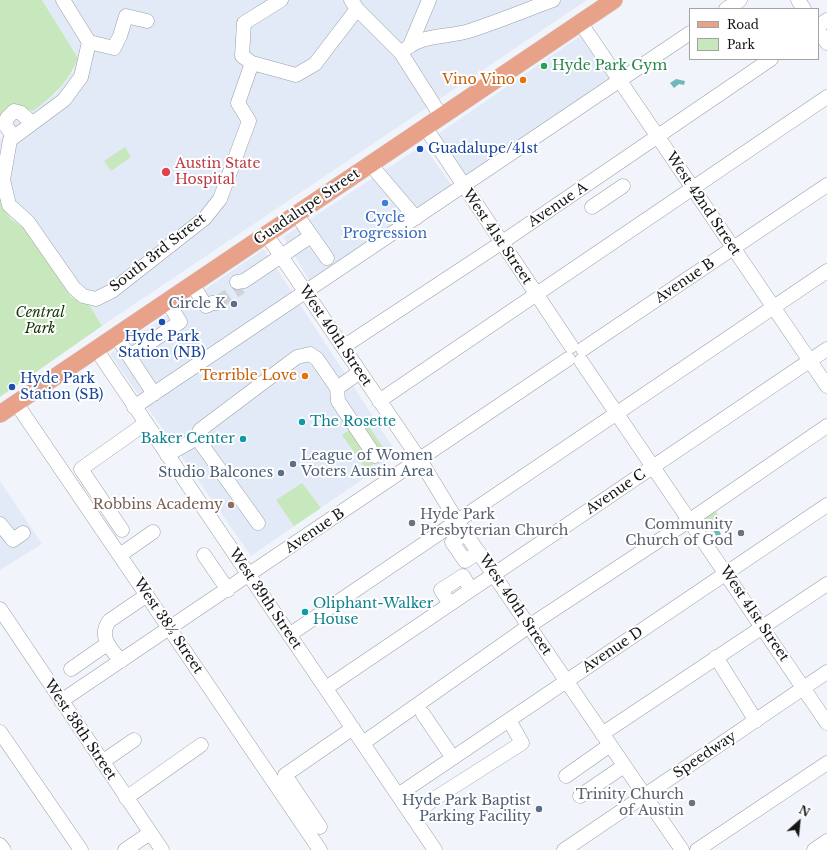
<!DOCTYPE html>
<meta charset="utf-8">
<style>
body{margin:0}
#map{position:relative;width:827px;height:850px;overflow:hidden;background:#f1f5fb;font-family:"Libre Baskerville",serif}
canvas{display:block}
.legend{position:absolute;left:689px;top:8px;width:130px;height:52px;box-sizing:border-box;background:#fff;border:1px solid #a1a2a3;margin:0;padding:5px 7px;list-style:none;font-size:12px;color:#151618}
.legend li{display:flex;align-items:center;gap:8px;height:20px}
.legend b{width:20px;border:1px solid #a1a2a3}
.north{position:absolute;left:779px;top:802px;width:40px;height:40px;-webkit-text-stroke:3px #fff;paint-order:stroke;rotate:27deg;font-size:11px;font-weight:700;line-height:16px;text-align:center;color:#151618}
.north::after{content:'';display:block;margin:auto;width:14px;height:18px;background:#151618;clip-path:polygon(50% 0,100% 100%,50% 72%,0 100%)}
</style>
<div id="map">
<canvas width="827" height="850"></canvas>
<ul class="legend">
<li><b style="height:5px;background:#e8a289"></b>Road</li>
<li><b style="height:11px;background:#c7e8bc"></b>Park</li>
</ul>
<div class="north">N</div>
</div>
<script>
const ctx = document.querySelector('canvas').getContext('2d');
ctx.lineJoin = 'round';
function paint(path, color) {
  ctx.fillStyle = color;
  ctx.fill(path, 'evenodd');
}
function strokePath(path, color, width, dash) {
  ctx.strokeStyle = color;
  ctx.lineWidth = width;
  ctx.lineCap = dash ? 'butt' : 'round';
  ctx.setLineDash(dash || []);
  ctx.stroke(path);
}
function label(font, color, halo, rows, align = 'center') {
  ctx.font = font + ' "Libre Baskerville",serif';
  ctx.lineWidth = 4;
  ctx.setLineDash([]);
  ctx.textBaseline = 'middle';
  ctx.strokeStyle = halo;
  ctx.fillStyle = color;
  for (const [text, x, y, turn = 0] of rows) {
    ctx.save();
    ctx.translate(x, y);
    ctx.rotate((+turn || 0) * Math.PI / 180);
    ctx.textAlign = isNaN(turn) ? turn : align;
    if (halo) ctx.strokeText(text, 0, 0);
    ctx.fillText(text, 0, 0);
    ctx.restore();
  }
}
const built = new Path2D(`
 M 42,0 L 587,0 L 102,326 L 90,306 L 71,297 L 24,228 L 11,219 L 0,202 L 0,141 L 3,135 L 0,130 L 0,116 L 10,107 L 33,111 L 56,93 L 73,71 L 78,58 Z
 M 580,36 L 612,82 L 469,181 L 438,134 Z
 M 423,145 L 455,190 L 312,285 L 283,237 Z
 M 264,249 L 398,455 L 251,556 L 110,354 Z
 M 0,481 L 42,544 L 0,570 Z`);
const green = new Path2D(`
 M 0,0 L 42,0 L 78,58 C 69,82 53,96 33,111 L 10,107 L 0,116 Z
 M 125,147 L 131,157 L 111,171 L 104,161 Z
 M 0,202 L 11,219 L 24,228 L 71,297 L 90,306 L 102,326 L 0,397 Z
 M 364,420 L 388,454 L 366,469 L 342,435 Z
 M 302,483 L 321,508 L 294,526 L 276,500 Z
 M 712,506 L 719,516 L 707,524 L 701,514 Z`);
const water = new Path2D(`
 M 676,79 L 685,81 L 684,85 L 679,84 L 674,88 L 670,83 Z
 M 715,520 L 718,526 L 717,527 L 721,534 L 717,537 L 709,524 Z`);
const minorTunnel = new Path2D(`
 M 217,303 L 241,287`);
const minor = new Path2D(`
 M 63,0 L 89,42 L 81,77 L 64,100 L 10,140 L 3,180 L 9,205 L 28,222 L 74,288 L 83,296 L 96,299 L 112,291 L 205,218 L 220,199 L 249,121 L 238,103 L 252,63 L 296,75 L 315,64 L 357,9
 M 351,0 L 357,9 L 401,53 L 441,116
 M 798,0 L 804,9
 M 726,9 L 740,0
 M 580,22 L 827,386
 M 818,26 L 827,20
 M 818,30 L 827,43
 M 89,42 L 114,48 L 120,36 L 126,16 L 147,21
 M 411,43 L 429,0
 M 401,53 C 423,32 446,39 472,30 C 499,21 526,10 553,0
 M 252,63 L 242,56 L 244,23 L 281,0
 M 425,127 L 571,346
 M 14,137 L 5,125 L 7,118 L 14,111 L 21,113 L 32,123
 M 370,164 L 416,218
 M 592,207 L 623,186
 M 296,214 L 327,258
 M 266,234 L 420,460 L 457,521 L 682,850
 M 237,282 L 244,281 L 311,236
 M 192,284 L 206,306 L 212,303 L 217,303
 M 116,336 L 154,394
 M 343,347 L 501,243 L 771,59
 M 96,349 L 435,850
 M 583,349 L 827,185
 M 130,356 L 180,322 L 167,301
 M 581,361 L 827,723
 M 337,388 L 360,372
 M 379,401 L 827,97
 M 16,403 L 320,850
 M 134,407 L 690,33
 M 197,438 L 258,523
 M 167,455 L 197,438 L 200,430 L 297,357 L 310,354 L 317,359 L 337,388 L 338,401 L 375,456
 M 0,524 L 13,540 L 23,533
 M 122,530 L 81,469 L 146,423
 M 466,534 L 452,542 L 465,561 L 479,552
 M 120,555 L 153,532
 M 204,555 L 228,590
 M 450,604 L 441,590 L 463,576 L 471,590
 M 0,609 L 162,850
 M 289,635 L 827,271
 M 716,657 L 756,721
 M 121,661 C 111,649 98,637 109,621 L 147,595
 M 71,669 L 107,644
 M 326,688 L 827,349
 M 61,701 L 568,359
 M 423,714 L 453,758
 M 0,732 L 81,850
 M 602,734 L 827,584
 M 363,743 L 529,626 L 690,520 L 827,426
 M 102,762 L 134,740
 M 566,776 L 610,745
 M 398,795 L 827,505
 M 580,796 L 624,766
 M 126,798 L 201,745
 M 413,816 L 434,799 L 522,743 L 509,720
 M 320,827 L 285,775 L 353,728
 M 0,845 L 4,850
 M 125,850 L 150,833
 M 564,850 L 827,672
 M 697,850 L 827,763
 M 814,850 L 827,841`);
const major = new Path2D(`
 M 0,414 L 614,0`);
const markers = [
 [544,66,4,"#2e9e5b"],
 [523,80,4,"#e8710a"],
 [420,149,4,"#1a4fb4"],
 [166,172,5,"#e0444e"],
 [385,203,4,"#3f7fe0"],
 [234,304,4,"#5c6f8a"],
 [162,322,4,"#1a4fb4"],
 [305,376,4,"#e8710a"],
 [12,387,4,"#1a4fb4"],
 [302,422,4,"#0f9aa8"],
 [243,439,4,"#0f9aa8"],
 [293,464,4,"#5c6f8a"],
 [281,473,4,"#5c6f8a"],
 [231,505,4,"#8d6e63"],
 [412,523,4,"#6b7280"],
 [741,533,4,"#6b7280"],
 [305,612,4,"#0f9aa8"],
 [692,803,4,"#6b7280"],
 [539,809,4,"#5c6f8a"]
];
const leisureNames = [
 ["Hyde Park Gym",552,66]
];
const foodNames = [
 ["Vino Vino",515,80],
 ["Terrible Love",297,376]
];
const transitNames = [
 ["Guadalupe/41st",428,149],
 ["Hyde Park",162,337,"center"],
 ["Station (NB)",162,353,"center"],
 ["Hyde Park",20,379],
 ["Station (SB)",20,395]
];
const healthNames = [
 ["Austin State",175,164],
 ["Hospital",175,180]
];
const streetNames = [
 ["West 42nd Street",703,204,56],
 ["Avenue A",558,205,-34],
 ["Guadalupe Street",307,207,-34],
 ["West 41st Street",497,237,56],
 ["South 3rd Street",158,253,-38],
 ["Avenue B",685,281,-34],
 ["West 40th Street",335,336,56],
 ["Avenue C",616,492,-34],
 ["Avenue B",315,531,-34],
 ["West 39th Street",265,599,56],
 ["West 40th Street",515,605,56],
 ["West 41st Street",754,614,56],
 ["West 38½ Street",168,626,56],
 ["Avenue D",613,650,-34],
 ["West 38th Street",80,730,56],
 ["Speedway",705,755,-34]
];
const shopNames = [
 ["Cycle",385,218],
 ["Progression",385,234]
];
const serviceNames = [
 ["Circle K",226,304],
 ["League of Women",301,456,"left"],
 ["Voters Austin Area",301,472,"left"],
 ["Studio Balcones",273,473],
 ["Hyde Park Baptist",531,801],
 ["Parking Facility",531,817]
];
const parkNames = [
 ["Central",40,313],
 ["Park",40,329]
];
const cultureNames = [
 ["The Rosette",310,422],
 ["Baker Center",235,439,"right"],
 ["Oliphant-Walker",313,604],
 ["House",313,620]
];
const educationNames = [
 ["Robbins Academy",223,505]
];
const worshipNames = [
 ["Hyde Park",420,515,"left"],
 ["Presbyterian Church",420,531,"left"],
 ["Community",733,525],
 ["Church of God",733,541],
 ["Trinity Church",684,795],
 ["of Austin",684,811]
];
paint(built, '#e3eaf7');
paint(green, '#c7e8bc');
paint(water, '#71b8bc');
strokePath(minorTunnel, '#d0d4d9', 14, [14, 7]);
strokePath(minor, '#9b9ea4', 15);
strokePath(major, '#d0d0d1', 18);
strokePath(minor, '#fff', 14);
strokePath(major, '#e8a289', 17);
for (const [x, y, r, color] of markers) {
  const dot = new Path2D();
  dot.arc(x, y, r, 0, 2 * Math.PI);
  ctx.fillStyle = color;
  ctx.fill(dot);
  strokePath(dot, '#fff', 1.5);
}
label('14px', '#27864d', '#fff', leisureNames, 'left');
label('14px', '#c56008', '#fff', foodNames, 'right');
label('14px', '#164399', '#fff', transitNames, 'left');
label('14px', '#be3a42', '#fff', healthNames, 'left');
label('14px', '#151618', '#fff', streetNames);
label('14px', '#366cbe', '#fff', shopNames);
label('14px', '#4e5e75', '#fff', serviceNames, 'right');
label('italic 14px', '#143506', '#fff', parkNames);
label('14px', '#0d838f', '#fff', cultureNames, 'left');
label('14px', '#785e54', '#fff', educationNames, 'right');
label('14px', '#5b616d', '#fff', worshipNames, 'right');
</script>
